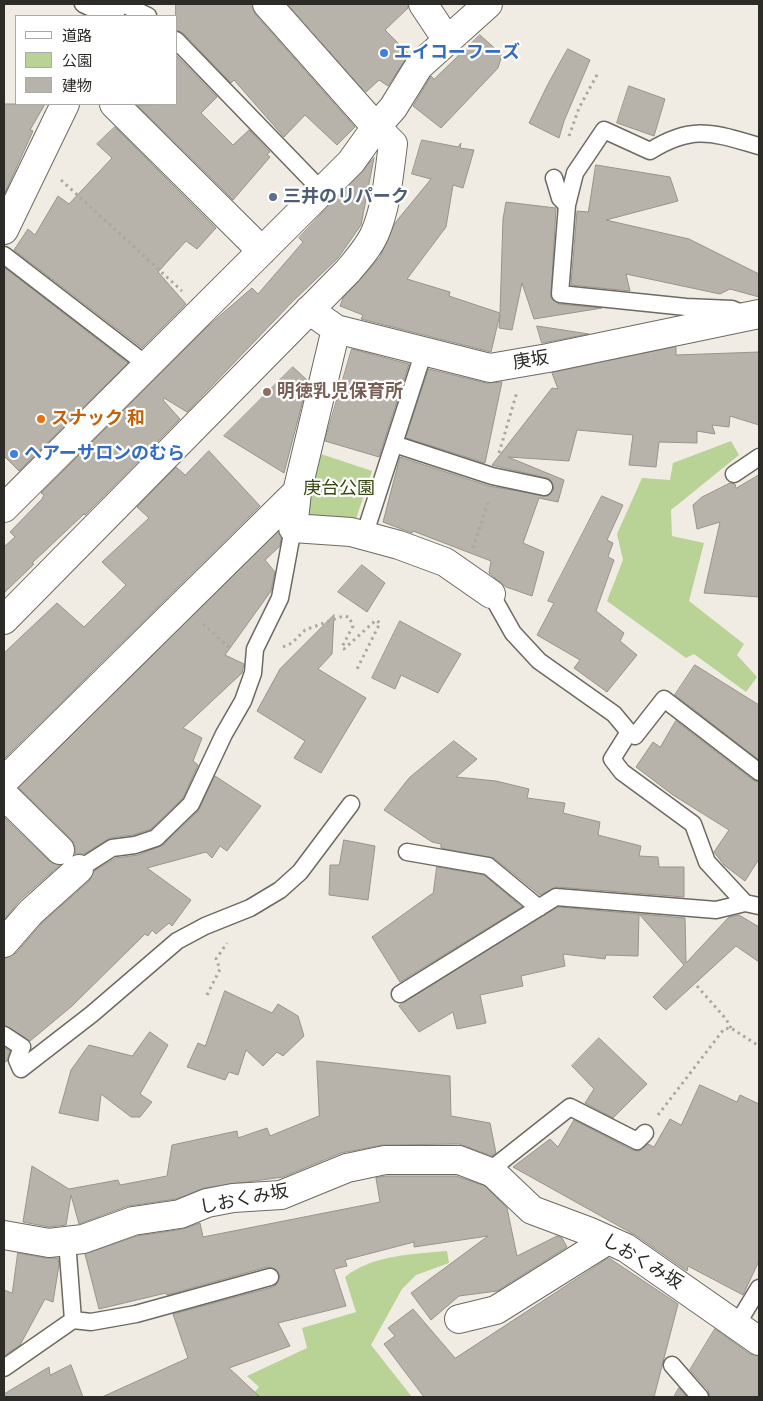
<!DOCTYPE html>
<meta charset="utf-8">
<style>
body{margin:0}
#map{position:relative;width:763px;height:1401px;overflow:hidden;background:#f1ece3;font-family:Signika,"Noto Sans JP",sans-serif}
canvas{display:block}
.frame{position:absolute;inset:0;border:5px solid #2d2b27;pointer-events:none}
.legend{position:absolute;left:15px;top:15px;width:162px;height:90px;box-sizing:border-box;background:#fff;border:1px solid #abaaa9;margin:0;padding:6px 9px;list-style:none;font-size:15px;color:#2d2b27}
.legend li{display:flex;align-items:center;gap:10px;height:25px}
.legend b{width:25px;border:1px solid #abaaa9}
</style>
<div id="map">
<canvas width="763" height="1401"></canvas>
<div class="frame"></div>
<ul class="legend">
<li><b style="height:6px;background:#fff"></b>道路</li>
<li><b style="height:14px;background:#b8d395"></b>公園</li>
<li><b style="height:14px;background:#b7b2aa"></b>建物</li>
</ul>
</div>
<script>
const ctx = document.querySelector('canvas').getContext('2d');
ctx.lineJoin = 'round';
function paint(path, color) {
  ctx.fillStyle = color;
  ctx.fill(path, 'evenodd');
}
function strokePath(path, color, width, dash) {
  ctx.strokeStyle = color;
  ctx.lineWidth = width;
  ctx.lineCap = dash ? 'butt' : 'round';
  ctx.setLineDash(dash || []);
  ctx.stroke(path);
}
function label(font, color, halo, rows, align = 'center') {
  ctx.font = font + ' Signika,"Noto Sans JP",sans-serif';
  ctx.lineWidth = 4.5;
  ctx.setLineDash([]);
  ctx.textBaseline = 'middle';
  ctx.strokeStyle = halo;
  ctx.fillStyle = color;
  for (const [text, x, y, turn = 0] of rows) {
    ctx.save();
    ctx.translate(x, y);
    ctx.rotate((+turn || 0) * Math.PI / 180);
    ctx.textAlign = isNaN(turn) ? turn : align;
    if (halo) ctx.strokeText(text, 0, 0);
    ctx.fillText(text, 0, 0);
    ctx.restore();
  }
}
const green = new Path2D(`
 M 731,441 L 739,455 L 671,510 L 672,536 L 704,543 L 689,601 L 744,644 L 737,655 L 757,677 L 746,692 L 694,654 L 686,658 L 607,601 L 623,560 L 617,534 L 642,478 L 670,480 L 673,463 Z
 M 318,453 L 372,471 L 356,519 L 308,517 Z
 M 447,1251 L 449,1263 L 416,1275 L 402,1289 L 371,1345 L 412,1397 L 251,1396 L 259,1387 L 247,1376 L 307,1348 L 302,1328 L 356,1312 L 345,1277 C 372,1255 413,1254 447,1251 Z`);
const building = new Path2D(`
 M 176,4 L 252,4 L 255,14 L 355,127 L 337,145 L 305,115 L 284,137 L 234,80 L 231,83 L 183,33 L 176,30 Z
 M 288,4 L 408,4 L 408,8 L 385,30 L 409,54 L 388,86 L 379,80 L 366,92 Z
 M 480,35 L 502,55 L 498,68 L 441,128 L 413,106 L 431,76 L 434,79 Z
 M 568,49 L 590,60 L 564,121 L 559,138 L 529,123 L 548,84 Z
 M 176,55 L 217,97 L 201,113 L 233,145 L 249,130 L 270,152 L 267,154 L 270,157 L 233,200 L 137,105 L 176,104 Z
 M 629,86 L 665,99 L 654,136 L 617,123 Z
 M 4,104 L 45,104 L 30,130 L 33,131 L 4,195 Z
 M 115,127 L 216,228 L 197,249 L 186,241 L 158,272 L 186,304 L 142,348 L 14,250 L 28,229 L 35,235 L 58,196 L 69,204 L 112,158 L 97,144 Z
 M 422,140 L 458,147 L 461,143 L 460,148 L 474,150 L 463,188 L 453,185 L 446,227 L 407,279 L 450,292 L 449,296 L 500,313 L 503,219 L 506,202 L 556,208 L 551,298 L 559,304 L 602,308 L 534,319 L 522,283 L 512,330 L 499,328 L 500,314 L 491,352 L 361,319 L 363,315 L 340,306 L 343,298 L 380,257 L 395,223 L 431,179 L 412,174 Z
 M 374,158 L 361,225 L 338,258 L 292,302 L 187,412 L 164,398 L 163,400 L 180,419 L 85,515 L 84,514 L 32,563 L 34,564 L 4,593 L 4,547 L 15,537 L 10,532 L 42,499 L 44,495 L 41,493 L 208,326 L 252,288 L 258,294 L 303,242 L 299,238 Z
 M 596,165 L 670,177 L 678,201 L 606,220 L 689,239 L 759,274 L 759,297 L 730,289 L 720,294 L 626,274 L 630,291 L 571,285 L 577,211 L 588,212 Z
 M 4,267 L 128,363 L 19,471 L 4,456 Z
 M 537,326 L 589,334 L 542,343 Z
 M 676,347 L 676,355 L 759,352 L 759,425 L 730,416 L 729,427 L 712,425 L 715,434 L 697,431 L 697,443 L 659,442 L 656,467 L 629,465 L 633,435 L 577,430 L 569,461 L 508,457 L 564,480 L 558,502 L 539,498 L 523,543 L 544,552 L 532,596 L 506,587 L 489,573 L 491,561 L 413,531 L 412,533 L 383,522 L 400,457 L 489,486 L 548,496 L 554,489 L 550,479 L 492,465 L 552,388 L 558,389 L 552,373 Z
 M 352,349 L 409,364 L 379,457 L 325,441 Z
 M 293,367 L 308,381 L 284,473 L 224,436 Z
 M 429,369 L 486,383 L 502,382 L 485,463 L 406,438 Z
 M 209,451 L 260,506 L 4,759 L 4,653 L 57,603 L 84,627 L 126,585 L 102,562 L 149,518 L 137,507 L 176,467 L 185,475 Z
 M 759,475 L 759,597 L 704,593 L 720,522 L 697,529 L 693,505 L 702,497 L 730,483 L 735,484 L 736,488 Z
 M 602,496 L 623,505 L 607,540 L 613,543 L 608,557 L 614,560 L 596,611 L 624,633 L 620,641 L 637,655 L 607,692 L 574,668 L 580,660 L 537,635 L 554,603 L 548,601 Z
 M 278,532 L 281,537 L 280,546 L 265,560 L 275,572 L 271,591 L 225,655 L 244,664 L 242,673 L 183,728 L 202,738 L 193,761 L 198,765 L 183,798 L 151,829 L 133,835 L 110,838 L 84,854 L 75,854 L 75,846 L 71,839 L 19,788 Z
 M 362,565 L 385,583 L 367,612 L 338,592 Z
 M 334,615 L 332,654 L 318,669 L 366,698 L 321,773 L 294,758 L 305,741 L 257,711 L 280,669 Z
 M 400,621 L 461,654 L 438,693 L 401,675 L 395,689 L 372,678 Z
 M 695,665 L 759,705 L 759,760 L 675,695 Z
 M 676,721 L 753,780 L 759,782 L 759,859 L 745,881 L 724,865 L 714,852 L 729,830 L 673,795 L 636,767 L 653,742 L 660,747 Z
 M 454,741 L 477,759 L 456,777 L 496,781 L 529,789 L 527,798 L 565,803 L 563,813 L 600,822 L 598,835 L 641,846 L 639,856 L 658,857 L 659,867 L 684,867 L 684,897 L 557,887 L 540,895 L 494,858 L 441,848 L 441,844 L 432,842 L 384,810 L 409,778 Z
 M 215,776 L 261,806 L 227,851 L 220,846 L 212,858 L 206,852 L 147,868 L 191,900 L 172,926 L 169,923 L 156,934 L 152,930 L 148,936 L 145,934 L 72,1006 L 30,1041 L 4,1025 L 4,958 L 16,953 L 42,923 L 89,881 L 94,871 L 116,858 L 138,855 L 163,845 L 198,811 Z
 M 4,817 L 49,861 L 60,865 L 20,900 L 4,920 Z
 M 344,840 L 375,846 L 368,900 L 329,895 L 330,865 L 339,865 Z
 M 437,867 L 484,875 L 522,907 L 400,982 L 372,937 L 433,893 Z
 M 558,907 L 685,918 L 686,963 L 729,917 L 739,915 L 759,927 L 759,962 L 736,946 L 666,1010 L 653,997 L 684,965 L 639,914 L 638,956 L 606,955 L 605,959 L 563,954 L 565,966 L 521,976 L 523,986 L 480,995 L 486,1023 L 457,1029 L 453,1012 L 419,1032 L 399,1006 Z
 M 225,991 L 272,1013 L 278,1004 L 298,1016 L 304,1036 L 283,1056 L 277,1052 L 263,1066 L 246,1050 L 238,1075 L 229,1072 L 225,1080 L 187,1067 L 198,1043 L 205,1046 Z
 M 150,1032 L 168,1045 L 140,1094 L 152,1102 L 140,1117 L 131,1117 L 101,1094 L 98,1121 L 59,1113 L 71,1070 L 89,1045 L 132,1056 Z
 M 599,1038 L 647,1084 L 613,1118 L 585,1103 L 594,1089 L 572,1066 Z
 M 4,1047 L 10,1051 L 8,1060 L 4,1063 Z
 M 317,1061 L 450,1076 L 451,1116 L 490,1123 L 496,1153 L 492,1156 L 459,1144 L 382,1145 L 341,1153 L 283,1177 L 204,1188 L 176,1199 L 128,1206 L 79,1224 L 71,1195 L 66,1225 L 49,1227 L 23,1222 L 32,1166 L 69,1189 L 118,1180 L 120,1185 L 167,1176 L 172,1145 L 237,1131 L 238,1138 L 267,1128 L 270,1136 L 319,1116 Z
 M 700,1085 L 737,1102 L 740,1095 L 759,1104 L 759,1261 L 743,1295 L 688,1266 L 687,1271 L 635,1235 L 513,1167 L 550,1139 L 558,1147 L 574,1120 L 632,1150 L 639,1151 L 648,1144 L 654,1147 L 670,1119 L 681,1125 Z
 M 387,1176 L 456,1176 L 485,1186 L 507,1208 L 517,1256 L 557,1236 L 562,1238 L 567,1247 L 497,1291 L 459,1296 L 431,1320 L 411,1293 L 488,1236 L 414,1247 L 414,1242 L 345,1260 L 347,1266 L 334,1269 L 346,1306 L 278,1323 L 290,1346 L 229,1368 L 260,1397 L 102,1397 L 188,1358 L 173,1314 L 273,1287 L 277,1284 L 280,1275 L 277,1270 L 267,1267 L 167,1295 L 166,1293 L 99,1309 L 85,1254 L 137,1236 L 183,1229 L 200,1223 L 203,1237 L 380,1202 L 376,1178 Z
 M 18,1253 L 46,1258 L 58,1258 L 59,1265 L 53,1302 L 45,1299 L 20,1345 L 4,1356 L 4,1290 L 12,1293 Z
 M 609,1258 L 678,1304 L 654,1397 L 424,1397 L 384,1344 L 395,1336 L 388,1328 L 413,1309 L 455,1358 Z
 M 715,1329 L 750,1354 L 759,1356 L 759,1397 L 710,1397 L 708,1390 L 690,1370 Z
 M 71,1365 L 83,1397 L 4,1397 L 4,1394 L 49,1367 L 50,1375 Z
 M 679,1388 L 687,1397 L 674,1397 Z`);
const path = new Path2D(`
 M 569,136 L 579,108 L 598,73
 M 61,180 L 182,291
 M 499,453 L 517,392
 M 473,548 L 489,499
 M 203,624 L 232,650
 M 283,647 L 292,643 L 305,630 L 343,616 L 349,617 L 353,626 L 342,647 L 344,649 L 376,620 L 380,623 L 356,671
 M 697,986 L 726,1019 L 731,1028
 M 207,995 L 220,969 L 216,959 L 227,943
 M 658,1115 L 724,1029 L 731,1028 L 759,1046`);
const service = new Path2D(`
 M 83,4 L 109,16
 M 123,4 L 148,16
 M 176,40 L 322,191
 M 554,178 L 560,198 L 567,205 L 560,294 L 686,307 L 732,309 L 739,312
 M 567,205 L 575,173 L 604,130 L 650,151 C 693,124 713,133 759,146
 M 4,255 L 147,365
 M 394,444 L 492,476 L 544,487
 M 734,474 L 759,457
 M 364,536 L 424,351
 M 491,594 L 513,633 L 539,661 L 614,714 L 629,732 L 612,759 L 622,772 L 693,824 L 707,862 L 745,903
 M 629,732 L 635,736 L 664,699 L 759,772
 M 407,852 L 488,866 L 539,908
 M 79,869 L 112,848 L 135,845 L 156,838 L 191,804 L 224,734 L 243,701 L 253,673 L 255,649 L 280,598 L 293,528
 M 400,994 L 556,897 L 716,910 L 745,903 L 759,906
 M 4,1035 L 22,1047 L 17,1060 L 21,1069 L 92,1014 L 177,941 L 205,926 L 250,908 L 280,890 L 300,872 L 351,804
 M 489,1171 L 570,1107 L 637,1141 L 645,1133
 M 67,1241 L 73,1320
 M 736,1326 L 759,1288
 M 672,1365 L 700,1397
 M 4,1368 L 73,1320 L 91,1322 L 136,1314 L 270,1277`);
const minor = new Path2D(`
 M 423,4 L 447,40
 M 108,16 L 113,4
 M 114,104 L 262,251
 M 4,230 L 65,104
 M 309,310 L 336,329 L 490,368 L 548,358 L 759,314
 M 336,329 L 297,492 L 293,528 L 351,532 L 399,545 L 445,562 L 491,594
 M 4,508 L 351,162 L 376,127 L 393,108 L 419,66 L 488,4
 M 4,620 L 348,271 C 358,259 369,247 375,233 C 387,205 389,173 393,144 L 376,127 L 267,4
 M 4,781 L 297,492
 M 4,795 L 60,850
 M 4,943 L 31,912 L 79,869
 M 4,1235 L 49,1243 L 83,1239 L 133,1221 L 180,1214 L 207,1203 L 233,1198 L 281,1195 L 347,1168 L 385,1160 L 459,1160 L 493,1173 L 532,1210 L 588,1231 L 626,1248 L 759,1341
 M 459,1319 L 496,1310 L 608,1240`);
const markers = [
 [384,53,5,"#3f7fe0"],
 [273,197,5,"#5c6f8a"],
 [267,392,5,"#8d6e63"],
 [41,419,5,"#e8710a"],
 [14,454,5,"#3f7fe0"]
];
const shopNames = [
 ["エイコーフーズ",394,53],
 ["ヘアーサロンのむら",24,454]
];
const serviceNames = [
 ["三井のリパーク",283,197]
];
const streetNames = [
 ["庚坂",531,361,-10],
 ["しおくみ坂",244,1200,-11],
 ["しおくみ坂",642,1262,31]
];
const educationNames = [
 ["明徳乳児保育所",277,392]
];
const foodNames = [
 ["スナック 和",51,419]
];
const parkNames = [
 ["庚台公園",339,489]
];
paint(green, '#b8d395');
paint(building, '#b7b2aa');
strokePath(building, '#98938b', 1);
strokePath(service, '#6e6962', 19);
strokePath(minor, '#6e6962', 30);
strokePath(path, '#aba7a0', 3, [2.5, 4]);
strokePath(service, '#fff', 16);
strokePath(minor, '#fff', 28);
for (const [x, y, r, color] of markers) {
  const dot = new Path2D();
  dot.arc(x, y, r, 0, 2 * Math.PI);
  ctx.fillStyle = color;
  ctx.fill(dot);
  strokePath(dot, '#fff', 2);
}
label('bold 18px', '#366cbe', '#fff', shopNames, 'left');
label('bold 18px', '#4e5e75', '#fff', serviceNames, 'left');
label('18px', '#2d2b27', '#fff', streetNames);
label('bold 18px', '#785e54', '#fff', educationNames, 'left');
label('bold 18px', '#c56008', '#fff', foodNames, 'left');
label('18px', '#344810', '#fff', parkNames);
</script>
